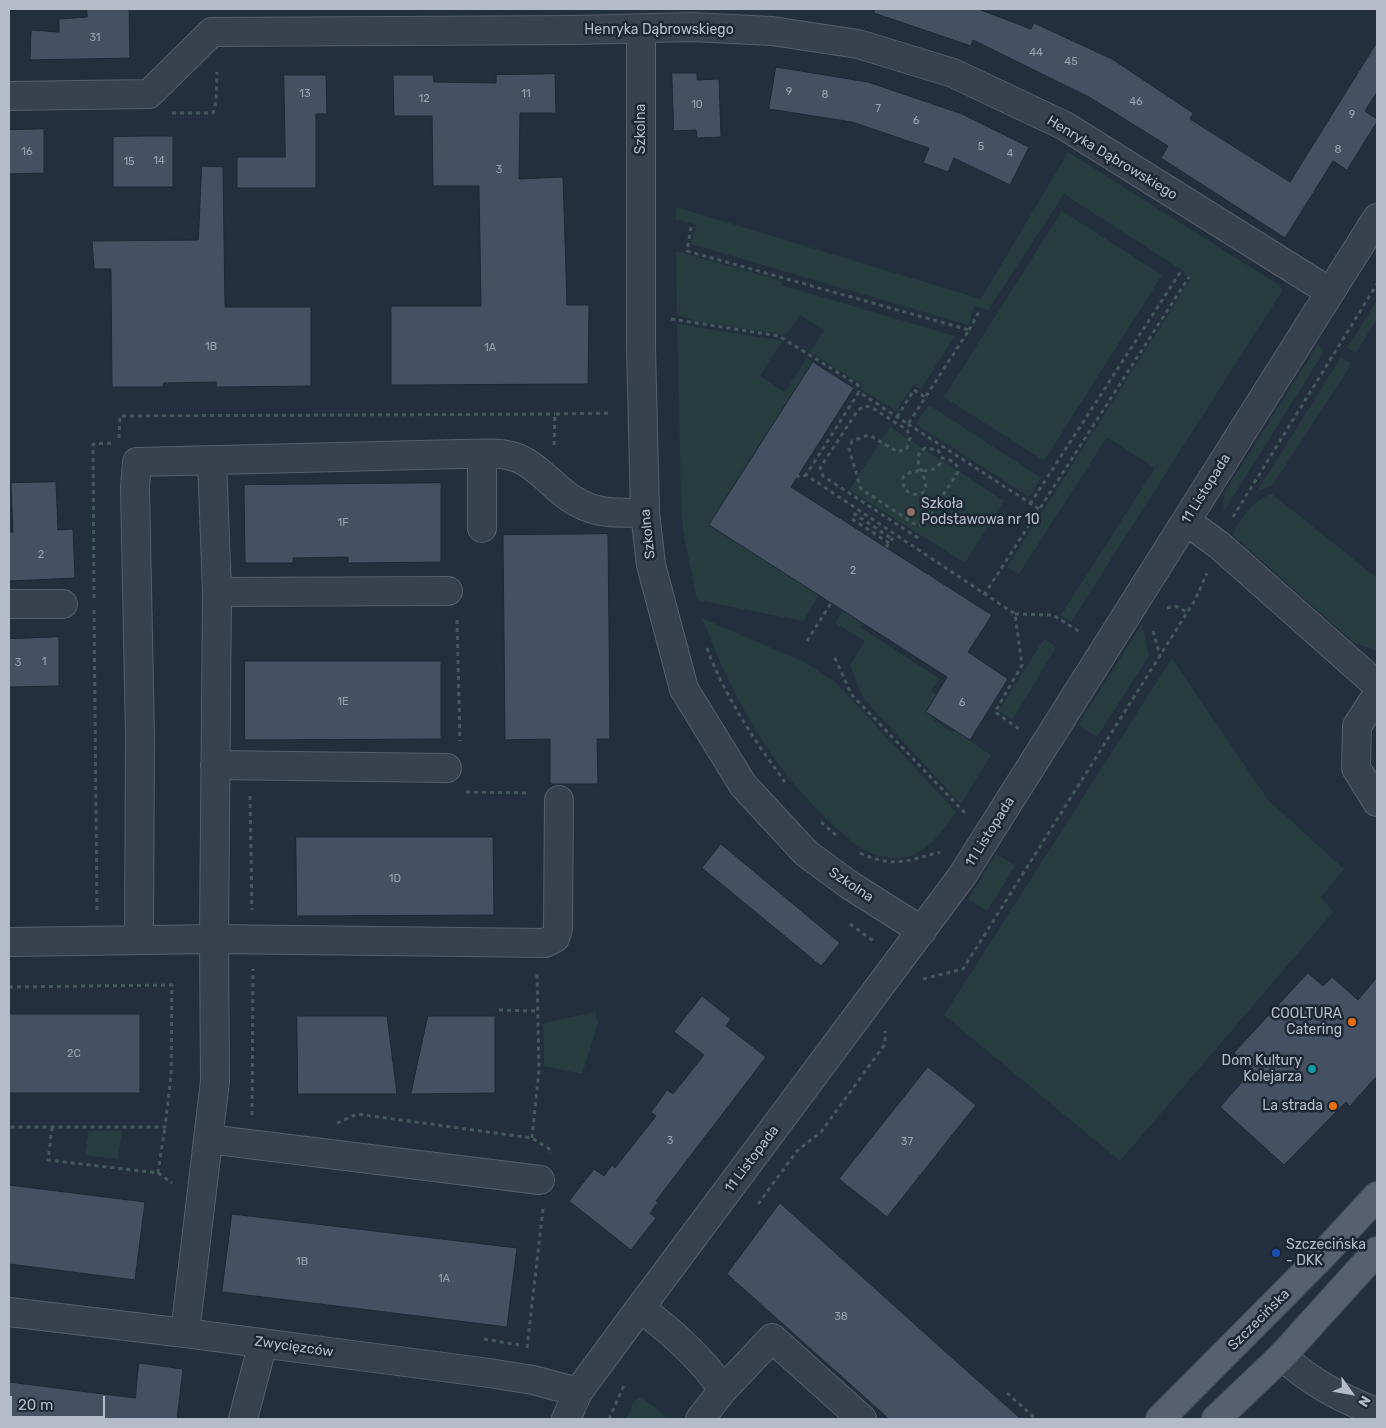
<!DOCTYPE html>
<meta charset="utf-8">
<style>
body{margin:0}
#map{position:relative;width:1386px;height:1428px;overflow:hidden;background:#242f3e;font-family:Rubik,sans-serif}
canvas{display:block}
.frame{position:absolute;inset:0;border:10px solid #b4bcc9;pointer-events:none}
.north{position:absolute;left:1326px;top:1368px;width:50px;height:50px;-webkit-text-stroke:4px #1d2633;paint-order:stroke;rotate:122deg;font-size:14px;font-weight:700;line-height:20px;text-align:center;color:#b4bcc9}
.north::after{content:'';display:block;margin:auto;width:18px;height:22px;background:#b4bcc9;clip-path:polygon(50% 0,100% 100%,50% 72%,0 100%)}
.scale{position:absolute;left:10px;top:1396px;width:95px;height:22px;box-sizing:border-box;border:2px solid #b4bcc9;border-top:0;padding-left:6px;font-size:15px;line-height:18px;white-space:nowrap;color:#b4bcc9;-webkit-text-stroke:4px #1d2633;paint-order:stroke}
</style>
<div id="map">
<canvas width="1386" height="1428"></canvas>
<div class="frame"></div>
<div class="north">N</div>
<div class="scale">20 m</div>
</div>
<script>
const ctx = document.querySelector('canvas').getContext('2d');
ctx.lineJoin = 'round';
function paint(path, color) {
  ctx.fillStyle = color;
  ctx.fill(path, 'evenodd');
}
function strokePath(path, color, width, dash) {
  ctx.strokeStyle = color;
  ctx.lineWidth = width;
  ctx.lineCap = dash ? 'butt' : 'round';
  ctx.setLineDash(dash || []);
  ctx.stroke(path);
}
function label(font, color, halo, rows, align = 'center') {
  ctx.font = font + ' Rubik,sans-serif';
  ctx.lineWidth = 5;
  ctx.setLineDash([]);
  ctx.textBaseline = 'middle';
  ctx.strokeStyle = halo;
  ctx.fillStyle = color;
  for (const [text, x, y, turn = 0] of rows) {
    ctx.save();
    ctx.translate(x, y);
    ctx.rotate((+turn || 0) * Math.PI / 180);
    ctx.textAlign = isNaN(turn) ? turn : align;
    if (halo) ctx.strokeText(text, 0, 0);
    ctx.fillText(text, 0, 0);
    ctx.restore();
  }
}
const green = new Path2D(`
 M 1068,152 L 1279,285 L 1282,291 L 1071,622 L 1061,615 L 1155,468 L 1107,437 L 1019,574 L 1007,567 L 1191,279 L 1184,274 L 1185,272 L 1064,194 L 988,310 L 974,306 L 968,325 L 691,244 L 696,225 L 676,219 L 676,207 L 981,299 Z
 M 1062,211 L 1162,275 L 1044,461 L 944,397 Z
 M 676,251 L 782,281 L 781,285 L 955,336 L 921,389 L 913,385 L 896,411 L 861,389 L 863,385 L 810,352 L 824,330 L 800,315 L 786,335 L 692,320 L 677,315 Z
 M 1377,300 L 1377,319 L 1356,353 L 1347,348 Z
 M 677,324 L 782,341 L 760,376 L 785,392 L 807,358 L 813,362 L 709,525 L 819,595 L 803,621 L 697,600 L 683,531 L 681,495 Z
 M 1318,344 L 1323,353 L 1224,511 L 1223,502 L 1226,490 Z
 M 1341,357 L 1350,362 L 1349,368 L 1272,486 L 1257,491 Z
 M 929,405 L 1041,478 L 1029,497 L 916,424 Z
 M 890,427 L 1004,501 L 965,563 L 849,490 Z
 M 1272,494 L 1377,578 L 1377,650 L 1354,643 L 1234,536 L 1234,531 C 1245,513 1252,501 1272,494 Z
 M 843,611 L 862,623 L 860,627 L 940,679 L 931,691 L 936,695 L 926,712 L 935,718 L 934,721 L 952,732 L 954,730 L 991,755 L 961,804 L 863,698 L 850,665 L 865,641 L 835,623 Z
 M 702,618 L 804,662 L 835,682 L 956,812 C 943,832 925,856 899,858 C 872,860 851,842 833,825 C 771,768 732,696 702,618 Z
 M 1142,624 L 1149,656 L 1097,737 L 1078,725 Z
 M 1044,639 L 1056,647 L 1013,719 L 998,711 Z
 M 1172,658 L 1268,800 L 1344,869 L 1321,897 L 1333,912 L 1120,1161 L 944,1015 Z
 M 996,854 L 1015,866 L 987,911 L 968,899 Z
 M 595,1012 L 598,1024 L 582,1074 L 544,1066 L 543,1023 Z
 M 122,1130 L 118,1159 L 85,1155 L 89,1131 Z
 M 641,1397 L 655,1407 L 667,1419 L 626,1419 L 634,1401 Z`);
const building = new Path2D(`
 M 87,9 L 129,9 L 130,58 L 30,60 L 31,30 L 59,32 L 59,19 L 87,17 Z
 M 875,9 L 978,9 L 1031,29 L 1034,23 L 1112,59 L 1193,113 L 1190,119 L 1290,182 L 1377,42 L 1377,92 L 1365,111 L 1377,119 L 1377,122 L 1347,170 L 1333,161 L 1285,238 L 1161,158 L 1168,146 L 1089,97 L 973,40 L 971,46 L 874,13 Z
 M 776,67 L 868,82 L 962,114 L 1029,147 L 1010,185 L 954,158 L 948,172 L 923,163 L 929,148 L 852,122 L 769,109 Z
 M 672,73 L 697,73 L 697,80 L 719,79 L 721,137 L 697,138 L 696,130 L 674,131 Z
 M 555,74 L 556,113 L 520,113 L 519,179 L 563,177 L 567,305 L 589,305 L 588,384 L 391,385 L 391,306 L 481,306 L 479,186 L 433,186 L 432,116 L 394,116 L 393,75 L 433,75 L 434,82 L 496,83 L 496,75 Z
 M 284,75 L 326,75 L 327,114 L 316,114 L 316,188 L 237,188 L 237,157 L 285,157 Z
 M 44,129 L 44,173 L 9,174 L 9,130 Z
 M 145,136 L 173,136 L 173,187 L 113,187 L 113,137 Z
 M 202,166 L 223,167 L 225,307 L 311,307 L 311,386 L 216,387 L 216,382 L 164,383 L 163,387 L 112,387 L 111,269 L 94,269 L 92,241 L 198,240 Z
 M 813,362 L 854,388 L 791,487 L 992,615 L 968,652 L 1008,679 L 970,740 L 926,712 L 947,677 L 709,525 Z
 M 56,482 L 58,530 L 73,529 L 75,578 L 9,581 L 9,532 L 13,532 L 11,483 Z
 M 441,483 L 441,562 L 348,563 L 348,557 L 293,558 L 293,563 L 245,563 L 244,485 Z
 M 608,534 L 610,739 L 597,739 L 598,784 L 550,784 L 550,739 L 505,740 L 503,535 Z
 M 59,637 L 59,686 L 9,687 L 9,639 Z
 M 245,661 L 441,661 L 441,739 L 245,740 Z
 M 296,837 L 493,837 L 494,915 L 297,916 Z
 M 721,844 L 840,943 L 821,966 L 702,868 Z
 M 1308,973 L 1323,986 L 1332,977 L 1358,1000 L 1377,977 L 1377,1076 L 1350,1106 L 1346,1102 L 1284,1165 L 1220,1107 L 1251,1072 L 1249,1071 L 1251,1069 L 1234,1053 Z
 M 702,996 L 731,1019 L 726,1026 L 766,1057 L 656,1201 L 658,1202 L 650,1213 L 656,1218 L 631,1250 L 569,1201 L 594,1169 L 604,1176 L 612,1165 L 615,1168 L 656,1116 L 651,1112 L 667,1090 L 673,1094 L 704,1055 L 674,1032 Z
 M 9,1014 L 140,1014 L 140,1093 L 9,1093 Z
 M 297,1016 L 387,1016 L 397,1094 L 298,1094 Z
 M 428,1016 L 495,1016 L 495,1093 L 411,1094 Z
 M 928,1067 L 976,1105 L 887,1217 L 839,1179 Z
 M 9,1185 L 145,1202 L 135,1280 L 9,1264 Z
 M 780,1203 L 949,1355 L 1021,1419 L 889,1419 L 727,1274 Z
 M 232,1214 L 517,1248 L 507,1327 L 222,1292 Z
 M 139,1363 L 183,1369 L 177,1419 L 9,1419 L 9,1382 L 135,1398 Z`);
const path = new Path2D(`
 M 172,113 L 213,113 L 216,102 L 217,72
 M 691,227 L 687,251 L 969,330 L 908,424 L 859,392 L 806,475 L 1015,614 L 1022,665 L 995,712 L 1019,729
 M 671,319 L 779,336 L 858,385 L 859,392
 M 969,330 L 980,310
 M 897,417 L 914,390 L 925,397
 M 908,424 L 1039,509
 M 119,438 L 120,416 L 555,414
 M 554,445 L 555,414 L 612,413
 M 796,475 L 800,477 L 806,475
 M 1030,504 L 1181,271
 M 1233,517 L 1377,284
 M 918,538 L 823,476 L 820,468 L 858,410 L 865,406 L 871,407 L 907,430 L 910,438 L 907,448 L 898,452 L 869,435 L 852,441 L 849,449 L 861,489 L 918,526 L 925,523 L 958,472 C 958,462 951,460 942,458 L 938,450 L 925,448 C 921,451 919,453 918,458 C 917,469 940,497 911,494 L 904,489 L 903,478 C 914,463 937,480 942,458
 M 889,543 L 852,519 L 855,514 L 892,539
 M 886,547 L 893,538
 M 984,595 L 1189,277
 M 94,598 L 93,444 L 114,443
 M 1167,608 L 1175,606 L 1187,612
 M 94,610 L 97,911
 M 1015,614 L 1053,615 L 1080,632
 M 457,620 L 460,741
 M 1153,631 L 1160,656
 M 807,641 L 831,603
 M 707,648 C 725,697 754,740 785,782
 M 835,658 L 851,694 L 966,814
 M 466,792 L 530,793
 M 250,796 L 252,910
 M 821,822 L 837,836
 M 860,853 C 892,868 907,861 940,852
 M 850,924 L 875,942
 M 923,979 L 963,969 L 1195,600 L 1207,573
 M 9,987 L 172,985 L 171,1076 L 165,1127 L 9,1127
 M 499,1010 L 537,1011
 M 252,1115 L 253,969
 M 337,1123 L 357,1114 L 532,1138 L 551,1150 L 550,1153
 M 52,1127 L 48,1160 L 158,1173 L 165,1127
 M 532,1138 L 539,1070 L 537,974
 M 158,1173 L 172,1183
 M 758,1204 L 797,1151 L 821,1132 L 885,1044 L 885,1031
 M 484,1339 L 519,1345
 M 527,1348 L 543,1209
 M 1007,1393 L 1036,1419
 M 609,1419 L 625,1383`);
const minor = new Path2D(`
 M 641,29 L 641,348 L 645,512 L 651,565 L 684,689 L 743,785 L 806,853 L 848,884 L 922,931
 M 9,96 L 149,94 L 212,32 L 575,30 L 692,27 L 772,31 L 858,44 L 953,73 L 1065,126 L 1330,292
 M 212,460 L 217,592 L 214,939 L 545,943 L 555,938 L 558,929 L 559,800
 M 1186,521 L 1219,545 L 1377,685
 M 482,528 L 482,454
 M 217,592 L 448,591
 M 9,604 L 63,604
 M 1377,695 L 1357,726 L 1356,768 L 1377,802
 M 215,765 L 447,768
 M 139,940 L 140,736 L 135,488 L 137,462 L 460,454 C 479,454 502,451 520,459 C 535,466 547,479 560,490 C 587,514 611,514 645,512
 M 9,942 L 214,939 L 215,1081 L 185,1333
 M 208,1139 L 540,1180
 M 640,1308 C 671,1331 701,1357 723,1390 L 772,1338 L 862,1419
 M 9,1312 L 185,1333 L 489,1373 L 533,1380 L 578,1392
 M 1282,1356 C 1310,1382 1341,1399 1377,1412
 M 243,1419 L 263,1343
 M 566,1419 L 578,1392 L 640,1308 L 962,876 L 1377,218
 M 700,1419 L 723,1390`);
const major = new Path2D(`
 M 1160,1419 L 1320,1258 L 1377,1196
 M 1216,1419 L 1282,1356 L 1377,1251`);
const markers = [
 [911,512,5,"#8d6e63"],
 [1352,1022,5,"#e8710a"],
 [1312,1069,5,"#0f9aa8"],
 [1333,1106,5,"#e8710a"],
 [1276,1253,5,"#1a4fb4"]
];
const numberNames = [
 ["31",95,38],
 ["44",1036,53],
 ["45",1071,62],
 ["9",789,92],
 ["13",305,94],
 ["11",526,94],
 ["8",825,95],
 ["12",424,99],
 ["46",1136,102],
 ["10",697,105],
 ["7",878,109],
 ["9",1352,115],
 ["6",916,121],
 ["5",981,147],
 ["8",1338,150],
 ["16",27,152],
 ["4",1010,154],
 ["14",159,161],
 ["15",129,162],
 ["3",499,170],
 ["1B",211,347],
 ["1A",490,348],
 ["1F",343,523],
 ["2",41,555],
 ["2",853,571],
 ["1",44,662],
 ["3",18,663],
 ["1E",343,702],
 ["6",962,703],
 ["1D",395,879],
 ["2C",74,1054],
 ["3",670,1141],
 ["37",907,1142],
 ["1B",302,1262],
 ["1A",444,1279],
 ["38",841,1317]
];
const streetNames = [
 ["Henryka Dąbrowskiego",659,30],
 ["Szkolna",641,129,-90],
 ["Henryka Dąbrowskiego",1112,158,31],
 ["11 Listopada",1206,489,-58],
 ["Szkolna",648,534,-96],
 ["11 Listopada",990,832,-58],
 ["Szkolna",851,885,34],
 ["11 Listopada",752,1159,-53],
 ["Szczecińska",1259,1320,-45],
 ["Zwycięzców",294,1347,8]
];
const poiNames = [
 ["Szkoła",921,504,"left"],
 ["Podstawowa nr 10",921,520,"left"],
 ["COOLTURA",1342,1014],
 ["Catering",1342,1030],
 ["Dom Kultury",1302,1061],
 ["Kolejarza",1302,1077],
 ["La strada",1323,1106],
 ["Szczecińska",1286,1245,"left"],
 ["- DKK",1286,1261,"left"]
];
paint(green, '#263c3f');
paint(building, '#455162');
strokePath(building, '#1f2835', 1);
strokePath(minor, '#565f6c', 30);
strokePath(major, '#414a57', 30);
strokePath(path, '#44595c', 3, [4, 4]);
strokePath(minor, '#38414e', 28);
strokePath(major, '#56606e', 28);
for (const [x, y, r, color] of markers) {
  const dot = new Path2D();
  dot.arc(x, y, r, 0, 2 * Math.PI);
  ctx.fillStyle = color;
  ctx.fill(dot);
  strokePath(dot, '#1d2633', 2);
}
label('11px', '#98a1af', null, numberNames);
label('14px', '#b4bcc9', '#1d2633', streetNames);
label('14px', '#b4bcc9', '#1d2633', poiNames, 'right');
</script>
